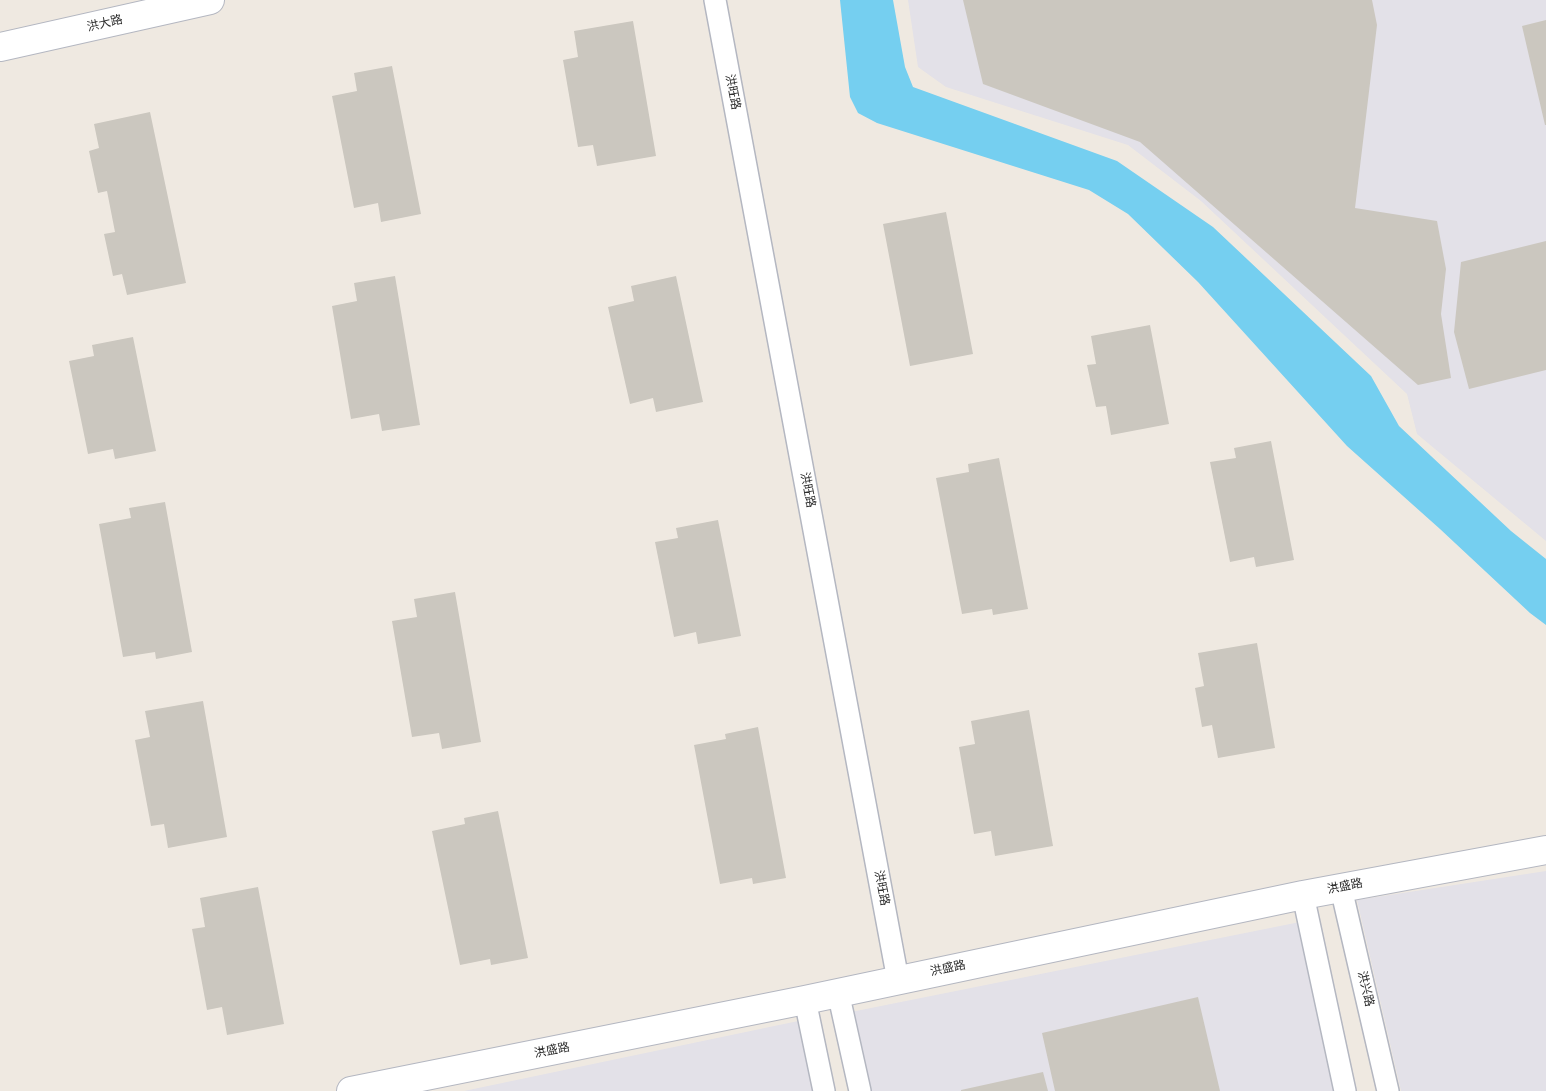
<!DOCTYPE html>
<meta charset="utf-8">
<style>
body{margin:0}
canvas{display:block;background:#efe9e1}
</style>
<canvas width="1546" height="1091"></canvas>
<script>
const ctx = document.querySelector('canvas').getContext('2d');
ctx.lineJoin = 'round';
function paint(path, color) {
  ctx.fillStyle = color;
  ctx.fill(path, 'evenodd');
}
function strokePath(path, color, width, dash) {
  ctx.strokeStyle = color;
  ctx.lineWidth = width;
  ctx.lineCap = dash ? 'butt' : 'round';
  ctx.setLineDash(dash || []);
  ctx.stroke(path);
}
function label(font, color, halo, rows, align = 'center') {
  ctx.font = font + ' "Titillium Web","Noto Sans SC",sans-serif';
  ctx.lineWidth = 5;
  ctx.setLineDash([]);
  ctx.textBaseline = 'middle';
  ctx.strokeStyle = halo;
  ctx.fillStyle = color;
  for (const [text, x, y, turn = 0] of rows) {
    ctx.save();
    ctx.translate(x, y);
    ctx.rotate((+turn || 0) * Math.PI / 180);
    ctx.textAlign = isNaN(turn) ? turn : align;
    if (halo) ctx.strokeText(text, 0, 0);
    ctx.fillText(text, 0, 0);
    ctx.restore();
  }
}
const industrial = new Path2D(`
 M 908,0 L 1546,0 L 1546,541 L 1417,434 L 1407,394 L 1201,201 L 1128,145 L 946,87 L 918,67 Z
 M 1546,871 L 1546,1091 L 1401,1091 L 1357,900 Z
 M 1300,922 L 1335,1091 L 868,1091 L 851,1012 Z
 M 803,1020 L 817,1091 L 464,1091 Z`);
const water = new Path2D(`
 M 840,0 L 893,0 L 905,67 L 913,87 L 1117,161 L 1213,227 L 1371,376 L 1399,426 L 1511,531 L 1546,559 L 1546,625 L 1530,613 L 1440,529 L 1347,446 L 1198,282 L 1128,214 L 1089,190 L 877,123 L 858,113 L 850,97 Z`);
const building = new Path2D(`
 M 963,0 L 1372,0 L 1377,25 L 1355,208 L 1437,221 L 1446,269 L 1441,314 L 1451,378 L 1418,385 L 1140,142 L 983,84 Z
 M 1546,20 L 1546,125 L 1545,125 L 1522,26 Z
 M 633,21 L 656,156 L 597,166 L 593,145 L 578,147 L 563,60 L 578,57 L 574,31 Z
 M 392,66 L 421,214 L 381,222 L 378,203 L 354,208 L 332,96 L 357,91 L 354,73 Z
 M 150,112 L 186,283 L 127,295 L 122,274 L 113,276 L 104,234 L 115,232 L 107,191 L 98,193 L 89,151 L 99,148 L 94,124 Z
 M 946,212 L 973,354 L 910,366 L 883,224 Z
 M 1546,241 L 1546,370 L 1469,389 L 1454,332 L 1461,262 Z
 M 395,276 L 420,425 L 382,431 L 379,414 L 351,419 L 332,306 L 357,301 L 354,283 Z
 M 676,276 L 703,402 L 656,412 L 653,398 L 630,404 L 608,307 L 634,301 L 631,286 Z
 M 1150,325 L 1169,424 L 1111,435 L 1106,406 L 1096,407 L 1087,365 L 1096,364 L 1091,336 Z
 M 133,337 L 156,451 L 115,459 L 113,449 L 88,454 L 69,361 L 94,356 L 92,345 Z
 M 1271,441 L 1294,560 L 1256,567 L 1254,557 L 1230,562 L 1210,462 L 1236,458 L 1234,448 Z
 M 999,458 L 1028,609 L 993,615 L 992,609 L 962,614 L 936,478 L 969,472 L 968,464 Z
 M 165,502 L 192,652 L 156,659 L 155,652 L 123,657 L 99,524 L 131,518 L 129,508 Z
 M 718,520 L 741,636 L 698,644 L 696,632 L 674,637 L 655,542 L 678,538 L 676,528 Z
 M 455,592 L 481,742 L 442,749 L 439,733 L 412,737 L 392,621 L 417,617 L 414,599 Z
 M 1257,643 L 1275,748 L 1218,758 L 1212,725 L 1202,727 L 1195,688 L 1204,686 L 1198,653 Z
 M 203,701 L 227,837 L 168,848 L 164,824 L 151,826 L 135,740 L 150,737 L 145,711 Z
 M 1029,710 L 1053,846 L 995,856 L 991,831 L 974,834 L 959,747 L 975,744 L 971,721 Z
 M 758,727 L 786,878 L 753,884 L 752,878 L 720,884 L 694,745 L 726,739 L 725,734 Z
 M 498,811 L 528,958 L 491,965 L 490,959 L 460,965 L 432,831 L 465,824 L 464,818 Z
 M 258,887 L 284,1024 L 227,1035 L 222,1007 L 207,1010 L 192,929 L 205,927 L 200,898 Z
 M 1198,997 L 1220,1091 L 1055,1091 L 1042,1033 Z
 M 1043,1072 L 1048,1091 L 961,1091 L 961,1090 Z`);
const street = new Path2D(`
 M 715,0 L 898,980
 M 1341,888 L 1388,1091
 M 1303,895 L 1345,1091
 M 838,992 L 860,1091
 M 805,1000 L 824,1091`);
const secondary = new Path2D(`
 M 0,47 L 210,0
 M 351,1091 L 805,1000 L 1303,895 L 1546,850`);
const streetNames = [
 ["洪大路",105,24,-13],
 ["洪旺路",732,92,79],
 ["洪旺路",807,490,79],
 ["洪盛路",1345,887,-11],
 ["洪旺路",881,888,79],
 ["洪盛路",948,969,-12],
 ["洪兴路",1365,989,77],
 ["洪盛路",552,1051,-11]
];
paint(industrial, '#e3e1e8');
paint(water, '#75cff0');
paint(building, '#cbc7bf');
strokePath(street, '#b4b7c1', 24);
strokePath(secondary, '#b4b7c1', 30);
strokePath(street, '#fff', 21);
strokePath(secondary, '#fff', 28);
label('12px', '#2e2e2e', '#fff', streetNames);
</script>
